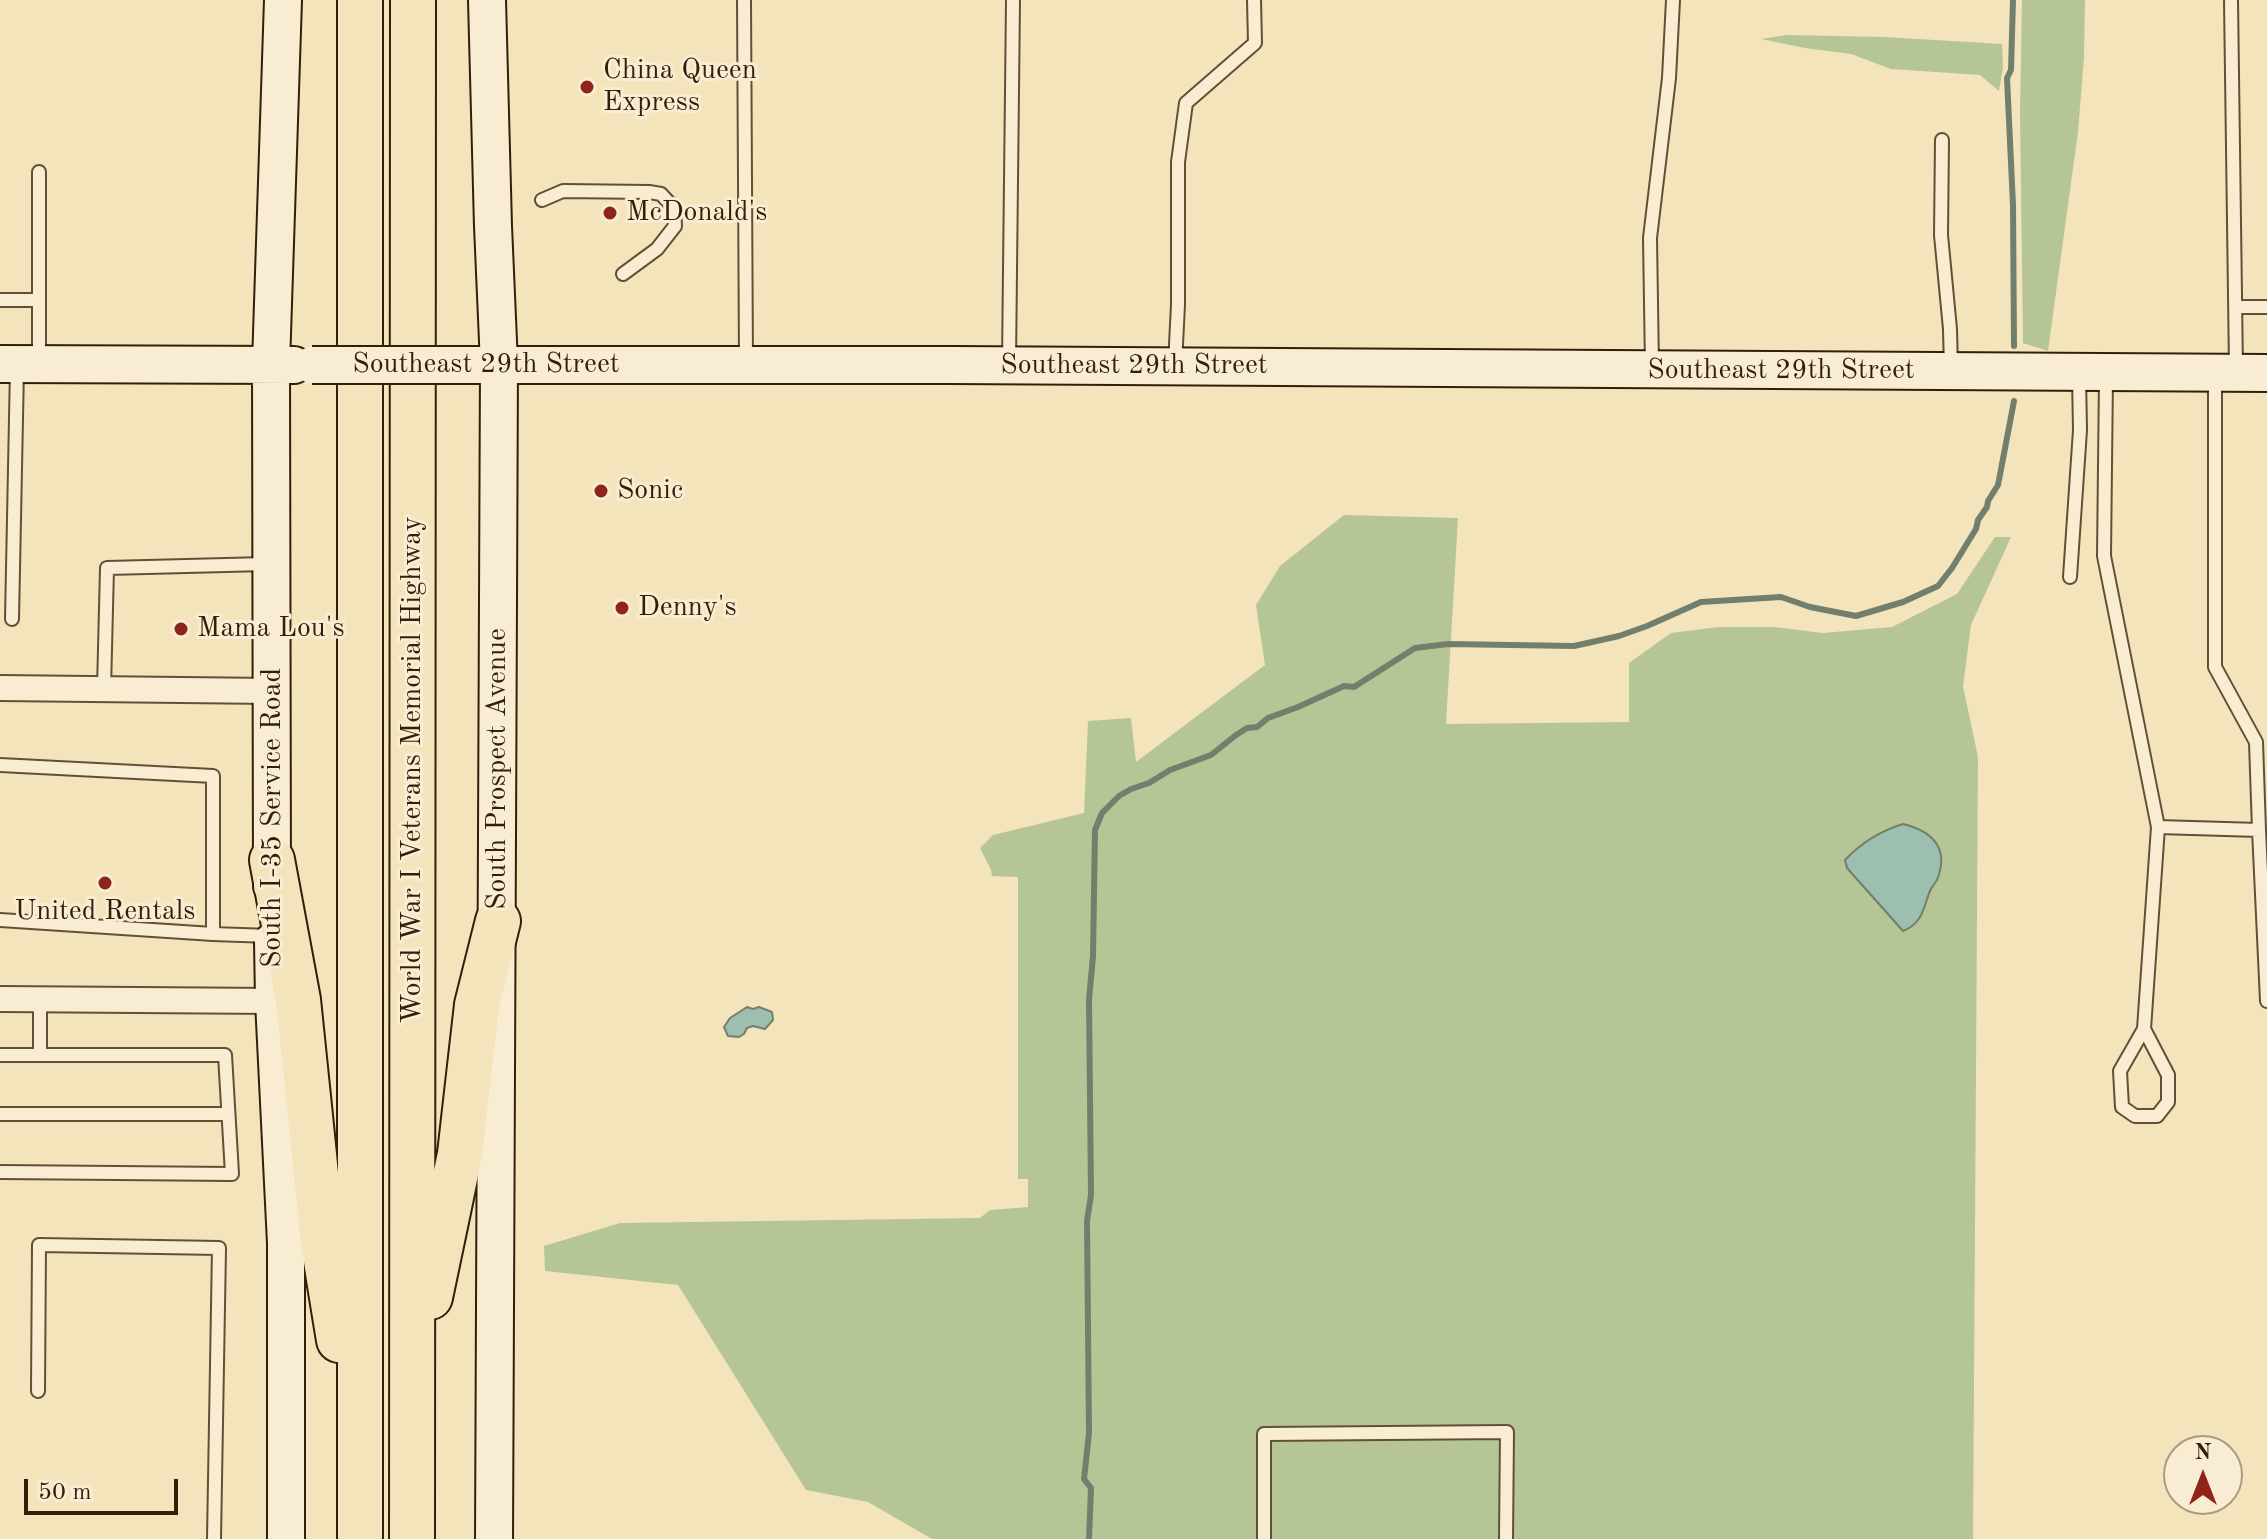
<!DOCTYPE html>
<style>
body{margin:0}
#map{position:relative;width:2267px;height:1539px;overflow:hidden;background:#f4e4bc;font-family:"Old Standard TT",serif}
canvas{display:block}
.north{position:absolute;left:2163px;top:1435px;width:80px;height:80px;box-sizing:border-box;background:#f8edd3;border:2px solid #a99b82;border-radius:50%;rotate:0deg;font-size:22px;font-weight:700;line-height:32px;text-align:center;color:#321f09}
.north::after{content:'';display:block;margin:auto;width:28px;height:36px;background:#8f2418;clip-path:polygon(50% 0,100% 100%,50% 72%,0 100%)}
.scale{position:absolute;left:24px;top:1479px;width:154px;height:36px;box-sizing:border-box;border:4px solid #321f09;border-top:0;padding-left:10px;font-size:24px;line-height:28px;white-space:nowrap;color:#321f09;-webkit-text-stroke:6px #f8edd3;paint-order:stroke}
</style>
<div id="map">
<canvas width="2267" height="1539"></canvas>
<div class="north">N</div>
<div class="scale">50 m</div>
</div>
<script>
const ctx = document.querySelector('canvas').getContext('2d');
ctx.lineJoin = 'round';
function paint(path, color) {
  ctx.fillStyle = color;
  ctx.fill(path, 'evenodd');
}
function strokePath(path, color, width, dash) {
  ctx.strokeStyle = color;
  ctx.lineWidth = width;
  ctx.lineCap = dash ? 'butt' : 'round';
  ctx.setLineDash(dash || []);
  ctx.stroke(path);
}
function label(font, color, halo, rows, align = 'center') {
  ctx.font = font + ' "Old Standard TT",serif';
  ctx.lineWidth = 6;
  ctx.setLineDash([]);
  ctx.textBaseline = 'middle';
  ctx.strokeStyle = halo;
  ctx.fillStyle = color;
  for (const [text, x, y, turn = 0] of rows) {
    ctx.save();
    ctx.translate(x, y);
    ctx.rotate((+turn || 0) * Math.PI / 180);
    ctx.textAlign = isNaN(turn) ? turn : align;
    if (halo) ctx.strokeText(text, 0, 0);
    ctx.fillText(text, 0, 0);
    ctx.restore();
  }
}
const green = new Path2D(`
 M 2022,0 L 2085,0 L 2084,57 L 2078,132 L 2048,351 L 2023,343 L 2020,112 Z
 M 1787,35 L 1884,37 L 2002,44 L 2003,68 L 1999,91 L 1980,75 L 1891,69 L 1851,54 L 1805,48 L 1761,39 Z
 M 1344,515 L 1458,518 L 1446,724 L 1629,722 L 1629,663 L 1671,633 L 1718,627 L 1774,627 L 1823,633 L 1892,627 L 1957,594 L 1995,537 L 2011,537 L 1971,625 L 1963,686 L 1978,757 L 1973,1539 L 932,1539 L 868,1502 L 806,1490 L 678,1285 L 545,1271 L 544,1246 L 620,1223 L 980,1218 L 990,1210 L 1028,1207 L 1028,1179 L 1018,1179 L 1018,877 L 992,876 L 991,870 L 980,848 L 993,835 L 1084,813 L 1088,721 L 1131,718 L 1136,762 L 1265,665 L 1256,605 L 1280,566 Z`);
const water = new Path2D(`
 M 1903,824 C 1932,831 1950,848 1937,880 C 1935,883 1932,887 1930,891 C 1923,908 1923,923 1903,931 L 1847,868 L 1845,860 C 1862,842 1880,831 1903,824 Z
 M 747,1007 L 753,1009 L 759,1007 L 772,1012 L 773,1020 L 765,1029 L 753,1026 L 747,1028 L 744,1034 L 739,1037 L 728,1036 L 724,1027 L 730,1018 Z`);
const stream = new Path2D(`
 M 2013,0 L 2011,70 L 2007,78 L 2013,205 L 2014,346
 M 1089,1539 L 1091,1488 L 1084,1479 L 1089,1433 L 1087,1221 L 1091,1195 L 1089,1000 L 1093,956 L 1095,830 L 1102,813 L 1119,796 L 1131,789 L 1149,783 L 1170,770 L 1211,755 L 1236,735 L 1247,728 L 1257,727 L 1268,718 L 1298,707 L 1344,686 L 1354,687 L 1415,648 L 1448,644 L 1574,646 L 1619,636 L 1647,626 L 1701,602 L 1781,597 L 1810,607 L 1856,616 L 1903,602 L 1938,586 L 1952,568 L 1976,529 L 1978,520 L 1987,507 L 1988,501 L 1998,485 L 2014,401`);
const service = new Path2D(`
 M 744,0 L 746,361
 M 2231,0 L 2236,369
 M 1942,140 L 1941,235 L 1950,329 L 1951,369
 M 542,200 L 563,191 L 649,192 L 661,194 L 674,208 L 675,226 L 657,249 L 623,274
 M 0,300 L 39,300
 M 2235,307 L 2267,307
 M 39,361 L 39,172
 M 1009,362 L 1013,0
 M 1175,364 L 1178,305 L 1178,162 L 1186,103 L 1255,43 L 1254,0
 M 1652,367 L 1650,238 L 1669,78 L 1673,0
 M 2106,376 L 2104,556 L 2158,827
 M 2215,376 L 2215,667 L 2256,742 L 2259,830
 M 2070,577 L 2080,430 L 2079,376
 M 12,619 L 17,368
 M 104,689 L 107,568 L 266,564
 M 0,765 L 213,776 L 213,934 L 270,936
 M 0,920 L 213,934
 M 40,999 L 40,1055
 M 2144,1029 L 2168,1075 L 2168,1102 L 2157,1116 L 2135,1116 L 2122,1107 L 2120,1071 L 2144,1029 L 2158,827 L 2259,830 L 2267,1001
 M 0,1055 L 225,1055 L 232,1174 L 0,1172
 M 0,1114 L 228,1114
 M 38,1391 L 39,1245 L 219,1248 L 214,1539
 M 1264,1539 L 1264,1434 L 1507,1432 L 1506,1539`);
const minor = new Path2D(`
 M 0,688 L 272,691
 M 0,999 L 274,1001`);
const secondary = new Path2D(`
 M 487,0 L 493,226 L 499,364 L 494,1539
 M 0,364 L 294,365
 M 460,365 L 952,365 L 2267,373
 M 272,886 L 271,364 L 283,0
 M 273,941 L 274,1001 L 286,1243 L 286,1539`);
const motorway = new Path2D(`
 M 272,860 L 298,1000 L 323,1242 L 339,1340
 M 430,1297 L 460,1154 L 477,1005 L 498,921
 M 360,1539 L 360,0
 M 412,1539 L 413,0`);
const secondaryBridge = new Path2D(`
 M 312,365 L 460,365`);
const markers = [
 [587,87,8,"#8f2418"],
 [610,213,8,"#8f2418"],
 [601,491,8,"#8f2418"],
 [622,608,8,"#8f2418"],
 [181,629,8,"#8f2418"],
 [105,883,8,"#8f2418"]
];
const poiNames = [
 ["China Queen",603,71],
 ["Express",603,103],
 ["McDonald's",626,213],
 ["Sonic",617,491],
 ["Denny's",638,608],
 ["Mama Lou's",197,629],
 ["United Rentals",105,912,"center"]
];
const streetNames = [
 ["Southeast 29th Street",486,365],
 ["Southeast 29th Street",1134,366],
 ["Southeast 29th Street",1781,371],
 ["South Prospect Avenue",498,769,-90],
 ["World War I Veterans Memorial Highway",413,770,-90],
 ["South I-35 Service Road",273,818,-90]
];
paint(green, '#b6c595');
paint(water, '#9cbfaf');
strokePath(water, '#727f6d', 2);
strokePath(stream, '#727f6d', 6);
strokePath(service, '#625036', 16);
strokePath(minor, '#625036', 28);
strokePath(secondary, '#321f09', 40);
strokePath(motorway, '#321f09', 48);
strokePath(service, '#f8edd3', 12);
strokePath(minor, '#f8edd3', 24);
strokePath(secondary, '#f8edd3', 36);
strokePath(motorway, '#f4e4bc', 44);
strokePath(secondaryBridge, '#321f09', 40, []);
strokePath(secondaryBridge, '#f8edd3', 36);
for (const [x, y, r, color] of markers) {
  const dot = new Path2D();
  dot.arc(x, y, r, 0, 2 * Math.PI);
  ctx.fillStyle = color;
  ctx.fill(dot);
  strokePath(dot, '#f8edd3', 3);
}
label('28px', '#321f09', '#f8edd3', poiNames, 'left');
label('28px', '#321f09', '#f8edd3', streetNames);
</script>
